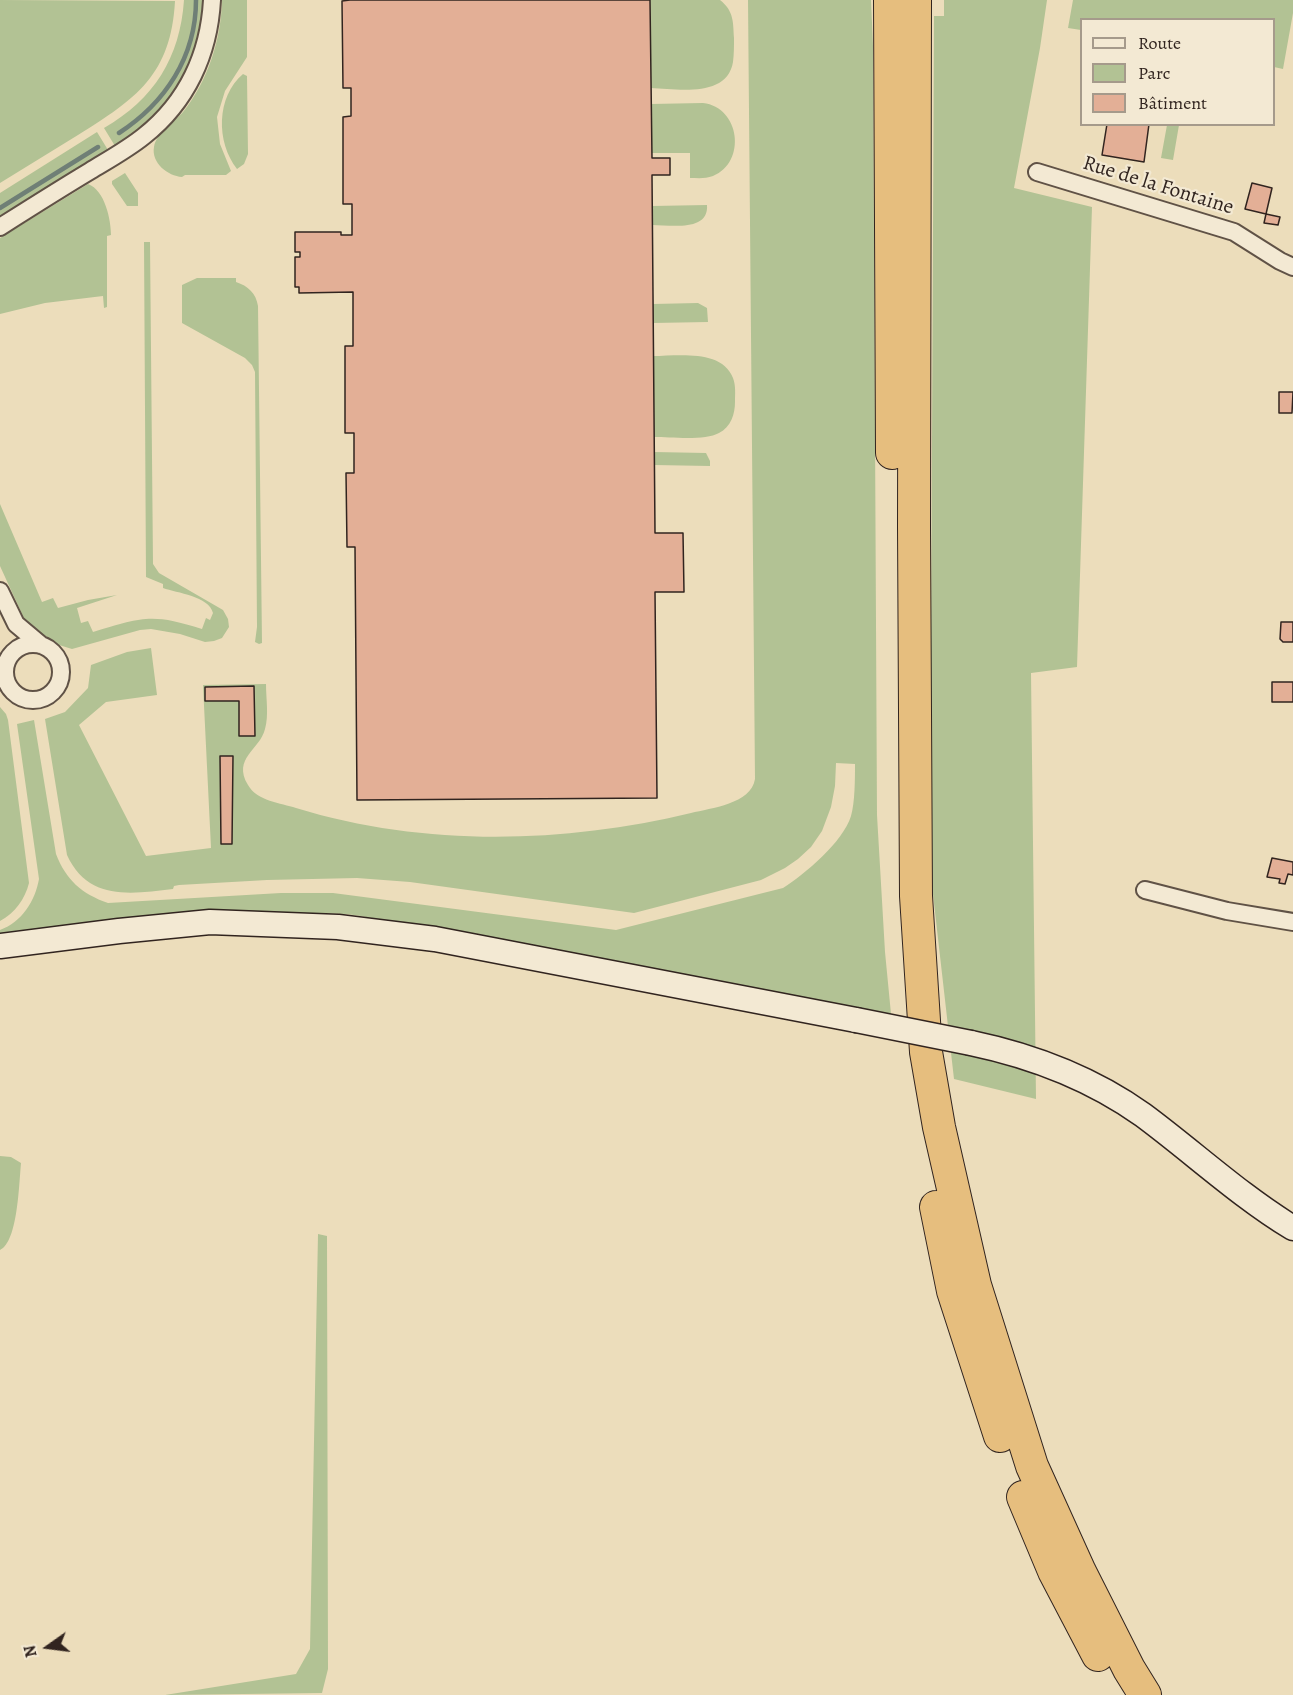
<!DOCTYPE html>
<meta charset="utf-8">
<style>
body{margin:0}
#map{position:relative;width:1293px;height:1695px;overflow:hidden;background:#ecddbb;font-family:Alegreya,serif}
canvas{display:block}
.legend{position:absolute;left:1080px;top:18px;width:195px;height:108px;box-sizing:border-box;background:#f3e9d3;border:2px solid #a59a8b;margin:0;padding:8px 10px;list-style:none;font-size:18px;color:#31241f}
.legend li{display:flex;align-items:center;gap:12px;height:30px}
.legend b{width:30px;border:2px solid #a59a8b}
.north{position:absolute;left:18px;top:1617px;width:60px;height:60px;-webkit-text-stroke:4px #f3e9d3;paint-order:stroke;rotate:256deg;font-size:16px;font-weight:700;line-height:24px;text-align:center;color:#31241f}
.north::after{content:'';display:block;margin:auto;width:21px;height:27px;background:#31241f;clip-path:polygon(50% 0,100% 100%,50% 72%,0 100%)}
</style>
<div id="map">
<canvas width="1293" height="1695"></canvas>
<ul class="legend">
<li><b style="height:8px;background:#f3e9d3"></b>Route</li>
<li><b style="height:16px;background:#b2c294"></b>Parc</li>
<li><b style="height:16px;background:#e3af96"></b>Bâtiment</li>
</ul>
<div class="north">N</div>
</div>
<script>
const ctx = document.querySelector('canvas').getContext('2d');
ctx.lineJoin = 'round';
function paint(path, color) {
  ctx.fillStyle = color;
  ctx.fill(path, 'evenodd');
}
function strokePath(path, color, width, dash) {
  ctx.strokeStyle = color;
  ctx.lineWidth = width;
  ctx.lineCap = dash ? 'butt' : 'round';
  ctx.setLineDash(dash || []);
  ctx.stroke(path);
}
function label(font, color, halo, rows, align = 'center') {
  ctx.font = font + ' Alegreya,serif';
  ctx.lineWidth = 4.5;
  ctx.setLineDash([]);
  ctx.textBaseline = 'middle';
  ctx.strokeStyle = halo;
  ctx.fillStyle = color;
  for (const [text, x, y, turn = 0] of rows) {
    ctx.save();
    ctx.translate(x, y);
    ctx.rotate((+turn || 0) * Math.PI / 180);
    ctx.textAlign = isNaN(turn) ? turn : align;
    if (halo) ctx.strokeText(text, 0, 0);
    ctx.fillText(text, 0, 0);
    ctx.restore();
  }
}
const green = new Path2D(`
 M 0,0 L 175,1 C 171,75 136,99 78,135 C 52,151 26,167 0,183 Z
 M 184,0 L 203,0 C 205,47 179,93 146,124 C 137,133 125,139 115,146 L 104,128 C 154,99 180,58 184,0 Z
 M 222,0 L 247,0 L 247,57 L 225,91 L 217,117 L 220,144 L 231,171 L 226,175 L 185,175 L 182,177 C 168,176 151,163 154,147 C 156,133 174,122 183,112 C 208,80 221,40 222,0 Z
 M 650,0 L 720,0 C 734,11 733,22 734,38 C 734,46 734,54 733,62 C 727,98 678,89 651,88 Z
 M 748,0 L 871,0 L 873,46 L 877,815 L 885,952 L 891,1014 L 398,924 C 362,915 338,910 302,916 L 0,937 L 0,930 C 22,922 35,901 39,879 L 17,724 L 34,720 L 56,854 C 66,880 82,894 108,903 L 281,893 L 333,893 L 616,930 L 783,888 C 805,874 843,842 851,816 C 855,803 855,778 855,764 L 836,763 L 835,786 L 831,807 L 822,831 L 811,847 L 798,859 L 785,868 L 761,880 L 634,913 L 410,882 L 357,878 L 267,880 L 179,885 L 174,886 L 173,889 C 131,894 88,901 67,855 L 45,719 L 65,712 L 88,688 L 91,665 L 127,652 L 151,648 L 157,695 L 106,702 L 79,725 L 146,856 L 211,848 L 203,685 L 266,684 C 266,699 269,715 265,729 C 260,750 232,758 248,785 C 257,801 281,803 296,808 C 423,847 562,844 691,813 C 711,808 751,804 755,779 Z
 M 944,0 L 1047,0 L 1040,48 L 1014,188 L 1092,207 L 1077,667 L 1031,673 L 1036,1099 L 954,1079 L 930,868 L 934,16 L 944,16 Z
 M 1073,0 L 1293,0 L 1293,13 L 1283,69 L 1274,67 L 1274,20 L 1082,20 L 1081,30 L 1068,28 Z
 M 243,74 L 247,76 L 248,154 L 244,164 L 237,169 C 216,142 216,97 243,74 Z
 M 703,103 C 740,107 747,162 713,176 C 705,179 698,178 690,178 L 690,153 L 652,153 L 651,104 Z
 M 1167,125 L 1179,125 L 1173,160 L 1161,158 Z
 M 97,132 L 108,150 L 0,216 L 0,193 Z
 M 125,173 L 138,193 L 138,206 L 127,206 L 112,184 L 112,181 Z
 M 88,184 C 105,190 111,220 111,235 L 107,236 L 107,307 L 104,308 L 103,296 L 45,303 L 0,314 L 0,238 Z
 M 707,205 C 709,232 671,225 652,225 L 652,206 Z
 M 144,242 L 150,242 L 153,564 L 159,573 L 223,610 L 228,619 L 229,627 L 222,638 L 214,641 L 205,642 L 180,634 L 151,629 L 140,630 L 72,649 L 56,644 L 37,634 L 27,625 L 0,566 L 0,504 L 42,602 L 53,598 L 58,608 L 88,600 L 117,595 L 77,608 L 81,623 L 88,621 L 93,632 C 142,617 152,613 202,629 L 206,618 L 210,620 L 213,613 C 209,596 177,593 163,588 L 163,584 L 146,577 Z
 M 197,278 L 236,278 L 236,282 C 248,286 256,293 258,306 L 262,643 L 259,644 L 255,642 L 257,627 L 255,372 L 252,365 L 245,358 L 182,323 L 182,285 Z
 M 698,303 L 707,308 L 708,322 L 653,323 L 653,304 Z
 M 653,356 C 678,356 722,349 733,378 C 736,386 735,394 735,402 C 735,414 731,427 719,433 C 705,441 671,437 654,437 Z
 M 654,452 L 706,453 L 710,461 L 710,466 L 654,465 Z
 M 0,707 L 6,714 L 8,720 L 29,883 C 25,899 15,913 0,921 Z
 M 0,1156 L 11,1157 L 21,1163 C 19,1183 18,1242 0,1250 Z
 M 318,1234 L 327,1236 L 328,1669 L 322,1693 L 165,1695 L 296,1674 L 310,1649 Z`);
const stream = new Path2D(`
 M 119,133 C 165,103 196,57 196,0
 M 0,208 L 98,147`);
const building = new Path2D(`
 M 350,0 L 650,0 L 652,158 L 670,158 L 670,175 L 652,175 L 655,533 L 683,533 L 684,592 L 655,592 L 657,798 L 357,800 L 355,547 L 347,547 L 346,473 L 354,473 L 354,433 L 345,433 L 345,346 L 353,346 L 353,292 L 299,293 L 299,287 L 295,287 L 295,257 L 300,257 L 300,252 L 295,252 L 295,232 L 341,232 L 341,235 L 352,235 L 352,204 L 343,204 L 343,117 L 351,116 L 351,88 L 343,88 L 342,1 Z
 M 1107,124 L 1149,124 L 1144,162 L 1102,155 Z
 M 1252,183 L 1272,188 L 1266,214 L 1245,209 Z
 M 1266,214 L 1280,217 L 1278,225 L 1264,223 Z
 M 1279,392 L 1293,392 L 1292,413 L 1279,413 Z
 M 1281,622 L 1293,622 L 1293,642 L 1283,642 L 1280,639 Z
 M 1272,682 L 1293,682 L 1293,702 L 1272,702 Z
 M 254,686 L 255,736 L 239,736 L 239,701 L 205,701 L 205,687 Z
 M 220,756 L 233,756 L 232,844 L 221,844 Z
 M 1272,858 L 1293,862 L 1293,875 L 1288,874 L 1285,884 L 1279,883 L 1280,879 L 1267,877 Z`);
const street = new Path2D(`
 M 1037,172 L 1234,232 L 1280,261 L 1293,267
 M 0,227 C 30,208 60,189 90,171 C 108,160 128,149 144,136 C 187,102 209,54 212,0
 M 0,591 L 16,624 L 41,645
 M5 672a28 28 0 1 1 56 0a28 28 0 1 1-56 0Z
 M 1145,890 L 1227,911 L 1293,922`);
const secondary = new Path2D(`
 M 0,946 L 119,931 L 210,922 L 338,927 L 435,939 L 856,1020
 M 971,1043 C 1033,1056 1091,1078 1143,1115 C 1193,1152 1240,1196 1293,1228`);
const highway = new Path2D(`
 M 890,0 L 892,453
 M 915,0 L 914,527 L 916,896 L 926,1052 L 939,1127 L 975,1285 L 1032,1466 L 1080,1572 L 1129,1669 L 1145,1695
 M 936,1207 L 953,1291 L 1000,1436
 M 1023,1497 L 1054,1571 L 1098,1655`);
const secondaryBridge = new Path2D(`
 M 856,1020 L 971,1043`);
const streetNames = [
 ["Rue de la Fontaine",1158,186,17]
];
paint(green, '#b2c294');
strokePath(stream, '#6f7f76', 4.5);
paint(building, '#e3af96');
strokePath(building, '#31241f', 1.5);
strokePath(street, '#605246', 20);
strokePath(secondary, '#31241f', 27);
strokePath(highway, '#31241f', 34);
strokePath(street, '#f3e9d3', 16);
strokePath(secondary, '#f3e9d3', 24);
strokePath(highway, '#e6be7e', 32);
strokePath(secondaryBridge, '#31241f', 27, []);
strokePath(secondaryBridge, '#f3e9d3', 24);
label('21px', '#31241f', '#f3e9d3', streetNames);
</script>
